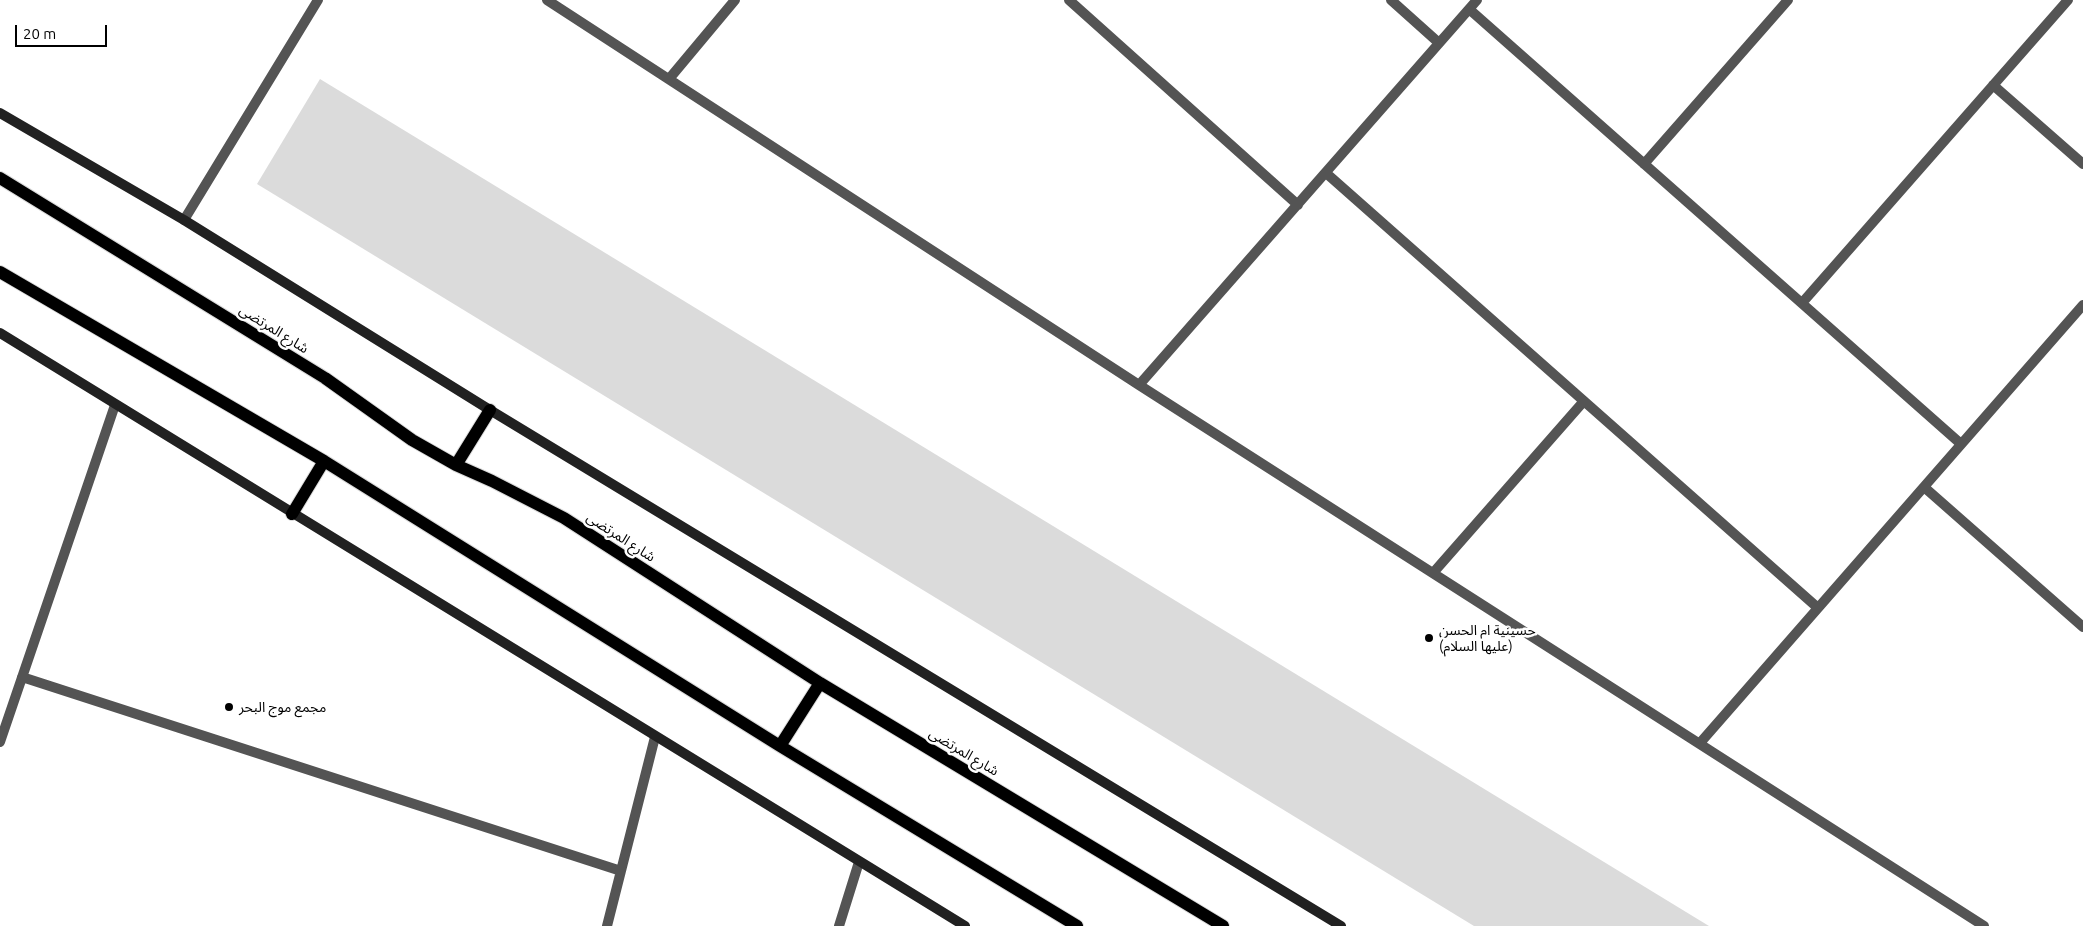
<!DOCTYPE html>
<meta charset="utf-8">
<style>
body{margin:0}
#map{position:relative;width:2083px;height:926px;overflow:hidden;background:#fff;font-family:Ubuntu,sans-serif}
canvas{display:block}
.scale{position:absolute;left:15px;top:25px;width:92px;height:22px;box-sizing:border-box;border:2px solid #000;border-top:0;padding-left:6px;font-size:15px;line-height:18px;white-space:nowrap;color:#000;-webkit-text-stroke:4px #fff;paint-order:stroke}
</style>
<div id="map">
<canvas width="2083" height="926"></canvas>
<div class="scale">20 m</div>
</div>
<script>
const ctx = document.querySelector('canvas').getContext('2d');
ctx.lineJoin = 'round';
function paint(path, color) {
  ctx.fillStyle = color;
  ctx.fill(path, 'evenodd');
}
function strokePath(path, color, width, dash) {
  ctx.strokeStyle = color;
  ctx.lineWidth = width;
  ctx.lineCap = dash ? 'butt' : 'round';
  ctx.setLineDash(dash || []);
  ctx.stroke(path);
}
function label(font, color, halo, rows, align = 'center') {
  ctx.font = font + ' Ubuntu,"Noto Sans Arabic",sans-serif';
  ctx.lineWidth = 5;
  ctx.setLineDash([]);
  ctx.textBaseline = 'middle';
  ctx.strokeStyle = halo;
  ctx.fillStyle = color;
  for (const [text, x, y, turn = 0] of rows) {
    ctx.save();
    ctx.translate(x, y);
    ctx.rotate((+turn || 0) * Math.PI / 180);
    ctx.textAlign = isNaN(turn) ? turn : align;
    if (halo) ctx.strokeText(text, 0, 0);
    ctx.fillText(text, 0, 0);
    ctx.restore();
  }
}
const green = new Path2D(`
 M 320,79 L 1709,926 L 1474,926 L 257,184 Z`);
const minor = new Path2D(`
 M 547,0 L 1139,385 L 1984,926
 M 1069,0 L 1298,205
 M 1391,0 L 1439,43
 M 1469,9 L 1961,444
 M 669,79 L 735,0
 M 1993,85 L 2083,164
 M 1644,164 L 1788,0
 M 1326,173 L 1818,608
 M 184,220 L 318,0
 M 1802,303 L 2068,0
 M 1139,385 L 1477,0
 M 1924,487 L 2083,627
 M 1433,573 L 1584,401
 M 22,677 L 621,871
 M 0,742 L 115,405
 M 1700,743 L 2083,305
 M 607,926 L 655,737
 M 839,926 L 859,862`);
const secondary = new Path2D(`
 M 0,113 L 184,220 L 490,410 L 1341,926
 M 0,333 L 965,926`);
const primary = new Path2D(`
 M 0,178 L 325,378 L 412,440 L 456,465 L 492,481 L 564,518 L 820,683 L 1223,926
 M 0,272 L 324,461 L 780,746 L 1077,926
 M 456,465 L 490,410
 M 292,514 L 324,461
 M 780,746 L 820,683`);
const markers = [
 [1429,638,5,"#000"],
 [229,707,5,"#000"]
];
const streetNames = [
 ["شارع المرتضى",274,329,32],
 ["شارع المرتضى",621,537,33],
 ["شارع المرتضى",964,752,31]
];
const poiNames = [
 ["حسينية ام الحسن",1439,630],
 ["(عليها السلام)",1439,646],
 ["مجمع موج البحر",239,707]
];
paint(green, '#dbdbdb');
strokePath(primary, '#dbdbdb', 14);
strokePath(minor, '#545454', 10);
strokePath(secondary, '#212121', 10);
strokePath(primary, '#000', 12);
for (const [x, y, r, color] of markers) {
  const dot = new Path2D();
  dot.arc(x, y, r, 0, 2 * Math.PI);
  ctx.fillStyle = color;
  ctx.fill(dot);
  strokePath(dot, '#fff', 2);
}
label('14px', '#000', '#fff', streetNames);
label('14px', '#000', '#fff', poiNames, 'left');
</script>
